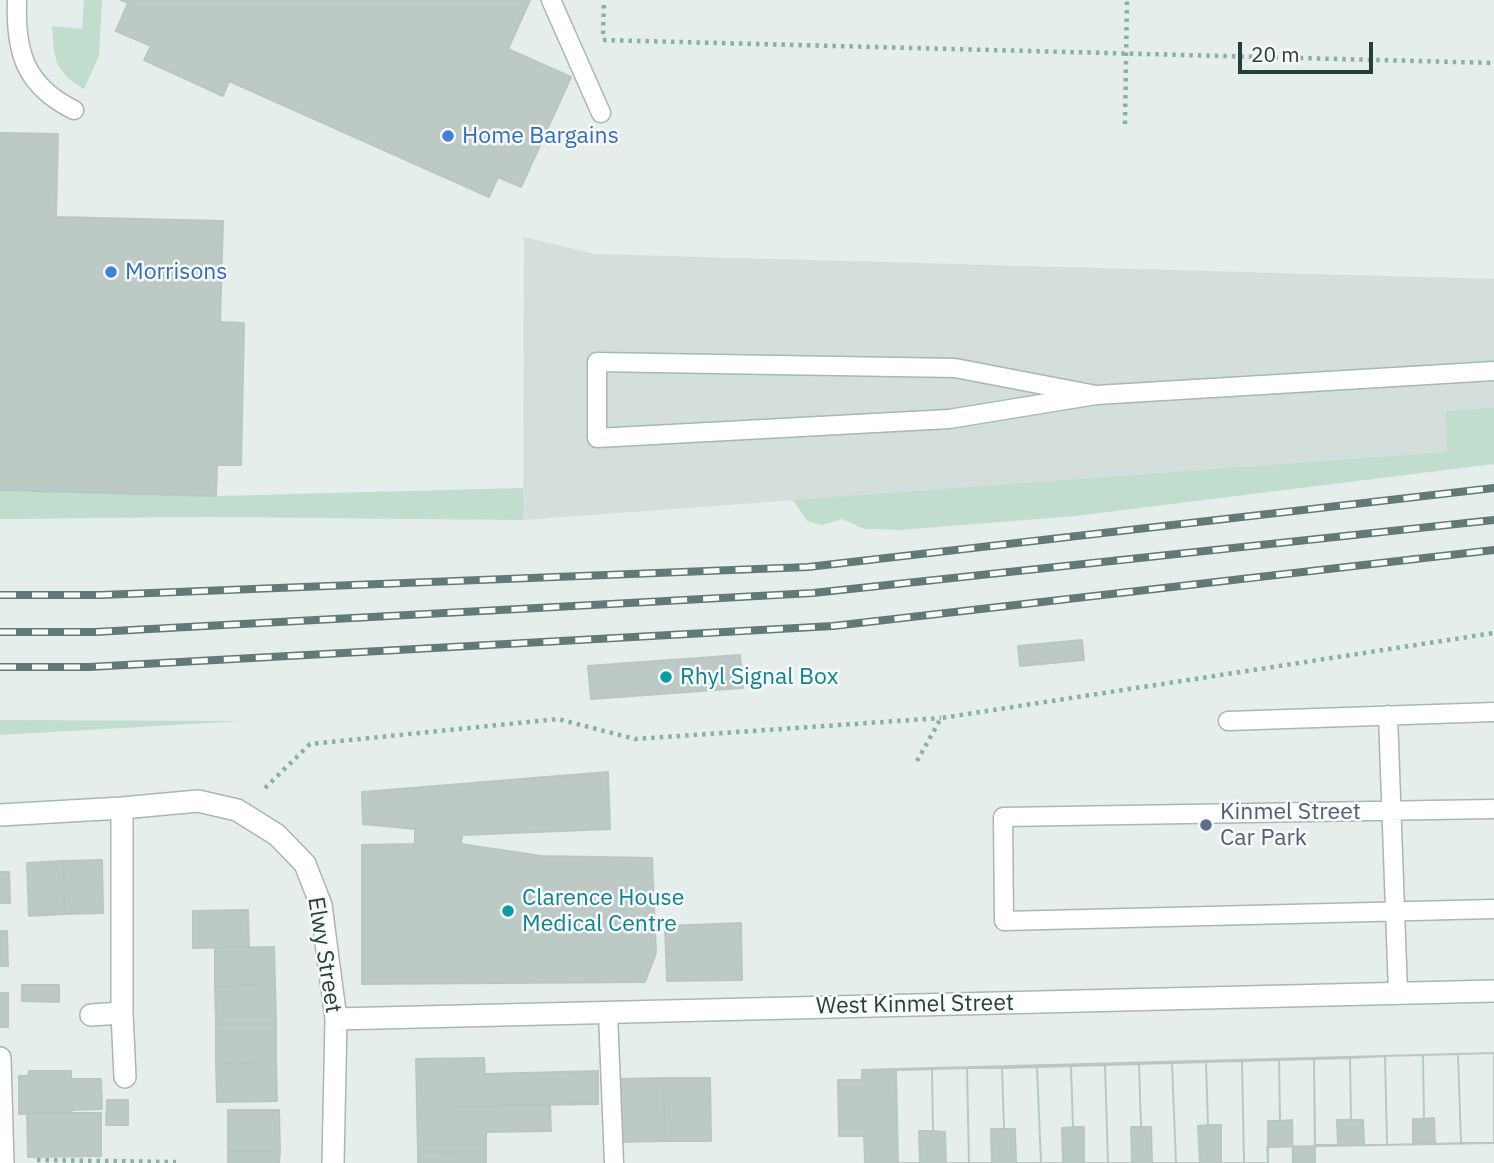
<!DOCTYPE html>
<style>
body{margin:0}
#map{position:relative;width:1494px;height:1163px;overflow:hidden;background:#e6eeec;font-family:"IBM Plex Sans",sans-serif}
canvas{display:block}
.scale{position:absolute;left:1238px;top:42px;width:135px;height:32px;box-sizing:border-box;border:4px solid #263f3d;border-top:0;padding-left:9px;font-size:21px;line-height:24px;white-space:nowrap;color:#263f3d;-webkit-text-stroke:5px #f7faf9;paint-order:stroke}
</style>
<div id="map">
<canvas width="1494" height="1163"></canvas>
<div class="scale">20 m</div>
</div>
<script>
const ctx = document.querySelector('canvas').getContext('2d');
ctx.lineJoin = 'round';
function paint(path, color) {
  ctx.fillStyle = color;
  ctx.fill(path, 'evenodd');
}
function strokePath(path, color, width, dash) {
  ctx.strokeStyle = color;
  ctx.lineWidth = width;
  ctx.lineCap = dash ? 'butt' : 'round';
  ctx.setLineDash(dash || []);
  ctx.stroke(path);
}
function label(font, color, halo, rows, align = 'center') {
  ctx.font = font + ' "IBM Plex Sans",sans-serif';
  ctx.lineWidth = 5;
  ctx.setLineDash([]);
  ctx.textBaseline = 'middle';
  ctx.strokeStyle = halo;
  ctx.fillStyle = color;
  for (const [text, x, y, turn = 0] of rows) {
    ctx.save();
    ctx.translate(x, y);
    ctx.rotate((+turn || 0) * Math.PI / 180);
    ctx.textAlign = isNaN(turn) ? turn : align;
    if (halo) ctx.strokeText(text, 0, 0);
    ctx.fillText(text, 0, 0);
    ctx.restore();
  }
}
const built = new Path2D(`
 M 524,237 L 595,254 L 1494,279 L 1494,449 L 523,520 Z`);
const green = new Path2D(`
 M 84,0 L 102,0 L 99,56 L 84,89 C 54,72 54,59 52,26 L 82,29 Z
 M 1494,408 L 1494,464 L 1075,516 L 900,530 L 864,529 L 842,519 L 822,525 L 807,521 L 793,500 L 1447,452 L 1446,411 Z
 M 523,488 L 523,520 L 208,517 L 0,519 L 0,490 L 216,496 Z
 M 0,720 L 243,721 L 0,735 Z`);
const building = new Path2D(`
 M 121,0 L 530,0 L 508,49 L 571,77 L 521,187 L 498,177 L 489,197 L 229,81 L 223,96 L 144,60 L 151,46 L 116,31 L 128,3 Z
 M 0,133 L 58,134 L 56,217 L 223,221 L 220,322 L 244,323 L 241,465 L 217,465 L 216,496 L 0,490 Z
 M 1082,640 L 1084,660 L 1020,666 L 1018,646 Z
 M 740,655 L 743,688 L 591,699 L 588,666 Z
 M 608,772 L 610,829 L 462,835 L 461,844 L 541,856 L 652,858 L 656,953 L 645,982 L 362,984 L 362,845 L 415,844 L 415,829 L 363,824 L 362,792 Z
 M 102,860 L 103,913 L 65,914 L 63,861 Z
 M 63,861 L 65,914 L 29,916 L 27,863 Z
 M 0,872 L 9,872 L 10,903 L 0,903 Z
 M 248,910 L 249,947 L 193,948 L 193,911 Z
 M 741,923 L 742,980 L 667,981 L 665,926 Z
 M 0,931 L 7,931 L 8,966 L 0,966 Z
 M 274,947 L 275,985 L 215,986 L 215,948 Z
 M 22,985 L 59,985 L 59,1002 L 22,1001 Z
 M 275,985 L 276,1024 L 216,1024 L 215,986 Z
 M 0,993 L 8,993 L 8,1027 L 0,1027 Z
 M 216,1024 L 276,1024 L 276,1062 L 216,1063 Z
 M 1494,1053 L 1494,1143 L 1267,1147 L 1268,1163 L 865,1163 L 864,1136 L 839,1136 L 838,1080 L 862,1080 L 862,1070 Z
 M 1494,1053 L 1494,1143 L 1461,1143 L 1458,1054 Z
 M 1458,1054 L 1461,1143 L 1435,1144 L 1434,1118 L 1424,1119 L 1423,1055 Z
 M 1423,1055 L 1424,1119 L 1413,1119 L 1413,1144 L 1387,1145 L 1385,1056 Z
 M 1385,1056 L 1387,1145 L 1364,1145 L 1363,1120 L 1351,1120 L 1350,1058 Z
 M 484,1058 L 485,1074 L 598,1071 L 598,1104 L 417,1107 L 416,1059 Z
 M 1350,1058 L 1351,1120 L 1337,1120 L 1338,1145 L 1315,1145 L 1314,1059 Z
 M 1314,1059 L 1315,1163 L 1293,1163 L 1292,1120 L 1280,1121 L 1279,1060 Z
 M 1279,1060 L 1280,1121 L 1268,1121 L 1268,1163 L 1244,1163 L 1242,1061 Z
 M 1242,1061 L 1244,1163 L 1221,1163 L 1221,1125 L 1208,1125 L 1206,1062 Z
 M 276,1062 L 277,1101 L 217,1102 L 216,1063 Z
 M 1206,1062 L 1208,1125 L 1198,1126 L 1200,1163 L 1176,1163 L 1172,1063 Z
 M 1172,1063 L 1176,1163 L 1152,1163 L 1151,1127 L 1141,1127 L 1139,1064 Z
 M 1139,1064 L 1141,1127 L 1131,1127 L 1132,1163 L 1108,1163 L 1105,1065 Z
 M 1105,1065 L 1108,1163 L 1084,1163 L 1084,1127 L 1073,1127 L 1071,1066 Z
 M 1071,1066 L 1073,1127 L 1062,1128 L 1063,1163 L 1041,1163 L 1037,1067 Z
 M 1037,1067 L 1041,1163 L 1016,1163 L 1015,1129 L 1004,1129 L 1002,1068 Z
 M 967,1068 L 1002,1068 L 1004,1129 L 991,1129 L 992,1163 L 969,1163 Z
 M 967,1068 L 969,1163 L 946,1163 L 945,1132 L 933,1131 L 932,1069 Z
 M 932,1069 L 933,1131 L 919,1131 L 920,1163 L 898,1163 L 896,1070 Z
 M 29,1071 L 71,1071 L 71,1079 L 101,1079 L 102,1109 L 71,1110 L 72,1113 L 19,1114 L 19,1076 L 28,1076 Z
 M 664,1078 L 665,1141 L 621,1142 L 620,1079 Z
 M 664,1078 L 710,1078 L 711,1141 L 665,1141 Z
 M 107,1100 L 128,1100 L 128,1125 L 106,1125 Z
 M 550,1105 L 551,1131 L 486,1132 L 486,1151 L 418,1152 L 417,1107 Z
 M 228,1110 L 279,1110 L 280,1151 L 228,1151 Z
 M 27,1113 L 101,1113 L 101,1156 L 28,1157 Z
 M 228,1151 L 280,1151 L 279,1163 L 228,1163 Z
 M 486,1151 L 486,1163 L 418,1163 L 418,1152 Z`);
const path = new Path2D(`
 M 603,34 L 604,0
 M 603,40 L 1494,63
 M 1125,124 L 1127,0
 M 917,761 L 941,718 L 1494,633
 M 265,788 L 310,744 L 330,742 L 558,719 L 635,739 L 941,718
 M 37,1160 L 176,1162`);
const lane = new Path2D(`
 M 17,0 C 15,52 25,86 74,110
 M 551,0 L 601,113
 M 1096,395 L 955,368 L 597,362 L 597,438 L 949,419 L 1096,395 L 1494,371
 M 1388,715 L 1398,993
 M 1228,721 L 1494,712
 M 1494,809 L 1003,817 L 1004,921 L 1494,909
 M 608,1013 L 614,1163`);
const street = new Path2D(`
 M 122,808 L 122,1013 L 125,1077
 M 0,815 L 122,808 L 198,801 L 237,810 L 277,835 L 305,864 L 321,905 L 336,1019 L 333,1163
 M 91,1015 L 122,1013
 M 336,1019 L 1494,991
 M 0,1058 L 3,1163`);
const rail = new Path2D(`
 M 0,595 L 101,595 L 808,567 L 1494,488
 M 0,632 L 95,632 L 813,593 L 1494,520
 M 0,667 L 89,667 L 833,626 L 1494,550`);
const markers = [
 [448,136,7,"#3f7fe0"],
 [111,272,7,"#3f7fe0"],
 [666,677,7,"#0f9aa8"],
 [1206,825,7,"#5c6f8a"],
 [508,911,7,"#0f9aa8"]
];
const shopNames = [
 ["Home Bargains",462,136],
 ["Morrisons",125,272]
];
const cultureNames = [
 ["Rhyl Signal Box",680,677],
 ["Clarence House",522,898],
 ["Medical Centre",522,924]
];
const serviceNames = [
 ["Kinmel Street",1220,812],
 ["Car Park",1220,838]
];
const streetNames = [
 ["Elwy Street",324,955,81],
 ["West Kinmel Street",915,1005,-1]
];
paint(built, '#d4dedb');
paint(green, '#c1ddcd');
paint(building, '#bcc9c5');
strokePath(building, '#b9c7c4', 2);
strokePath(lane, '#a9b6b4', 21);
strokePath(street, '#a9b6b4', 24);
strokePath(path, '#89afaa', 4.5, [3.5, 5]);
strokePath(lane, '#fff', 18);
strokePath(street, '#fff', 21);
strokePath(rail, '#617a78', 8);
strokePath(rail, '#f7faf9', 5, [16]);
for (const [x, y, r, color] of markers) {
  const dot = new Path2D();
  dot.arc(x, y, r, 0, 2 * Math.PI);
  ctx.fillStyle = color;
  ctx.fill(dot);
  strokePath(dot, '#f7faf9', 2.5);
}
label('23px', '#366cbe', '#f7faf9', shopNames, 'left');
label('23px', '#0d838f', '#f7faf9', cultureNames, 'left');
label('23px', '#4e5e75', '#f7faf9', serviceNames, 'left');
label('23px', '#263f3d', '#f7faf9', streetNames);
</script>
